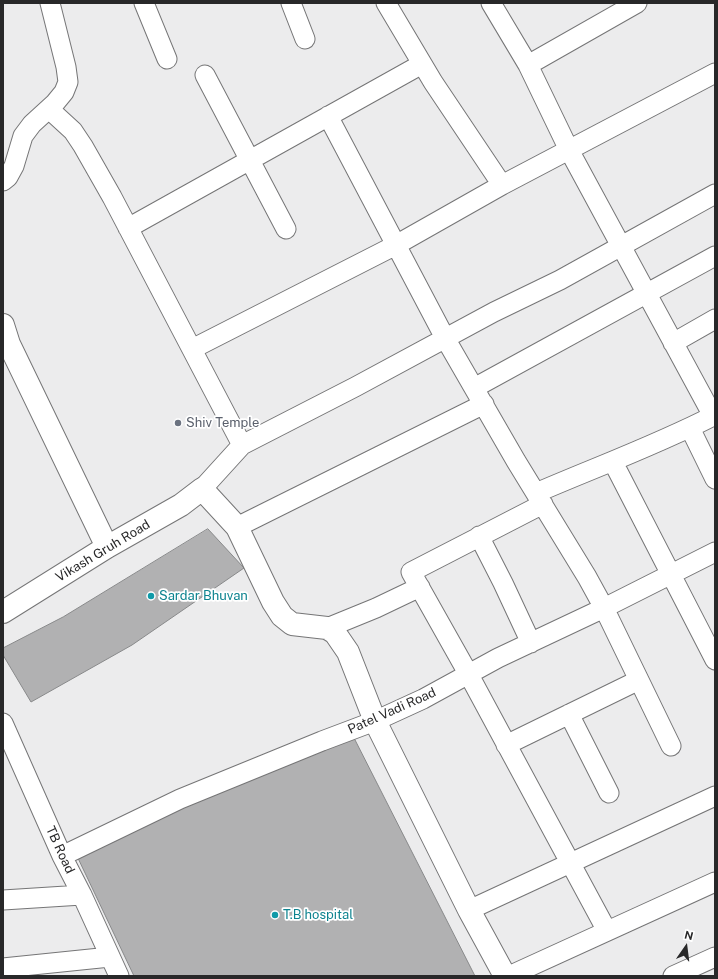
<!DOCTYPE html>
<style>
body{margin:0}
#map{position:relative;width:718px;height:979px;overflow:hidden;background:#ececed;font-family:"Public Sans",sans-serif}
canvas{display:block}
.frame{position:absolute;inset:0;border:4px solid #282829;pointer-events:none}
.north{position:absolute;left:666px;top:927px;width:40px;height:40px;-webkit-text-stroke:3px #fff;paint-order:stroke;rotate:14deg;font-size:11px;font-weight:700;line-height:16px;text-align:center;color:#282829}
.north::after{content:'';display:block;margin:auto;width:14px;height:18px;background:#282829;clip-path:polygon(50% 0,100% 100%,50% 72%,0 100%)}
</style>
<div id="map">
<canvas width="718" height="979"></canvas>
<div class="frame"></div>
<div class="north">N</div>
</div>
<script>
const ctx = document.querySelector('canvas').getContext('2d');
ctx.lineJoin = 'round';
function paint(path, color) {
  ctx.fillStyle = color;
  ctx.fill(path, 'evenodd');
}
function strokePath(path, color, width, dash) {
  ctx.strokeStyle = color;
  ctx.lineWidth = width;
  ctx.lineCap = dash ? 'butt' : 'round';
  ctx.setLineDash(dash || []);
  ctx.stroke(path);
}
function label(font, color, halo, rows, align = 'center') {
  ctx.font = font + ' "Public Sans",sans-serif';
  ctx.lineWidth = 3.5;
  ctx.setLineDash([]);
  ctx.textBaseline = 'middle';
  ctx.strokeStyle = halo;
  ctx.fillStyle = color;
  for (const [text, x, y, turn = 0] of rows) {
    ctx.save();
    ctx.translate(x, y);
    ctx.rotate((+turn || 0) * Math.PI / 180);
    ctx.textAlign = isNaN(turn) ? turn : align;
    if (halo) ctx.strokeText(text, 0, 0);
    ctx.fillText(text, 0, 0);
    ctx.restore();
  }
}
const building = new Path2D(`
 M 208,529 L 244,568 L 132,645 L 31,702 L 3,655 L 3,648 L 63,617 Z
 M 351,732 L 475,976 L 134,976 L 76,854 Z`);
const minor = new Path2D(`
 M 144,3 L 167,59
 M 291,3 L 305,39
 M 386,3 L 433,82 L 502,185
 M 491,3 L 528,65 L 569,150 L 713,416
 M 528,65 L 637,3
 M 205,75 L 286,229
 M 49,109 L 73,131 L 83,146 L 112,197 L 242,445
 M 328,116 L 445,338 L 516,461 L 587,577 L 604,608 L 671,746
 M 3,181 L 8,177 L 14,166 L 23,136 L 32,124 L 55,103 L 64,92 L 68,82 L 66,67 L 50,3
 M 128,228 L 422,64
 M 673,343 L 715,319
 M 192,349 L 396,245 L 502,185 L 715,73
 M 474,388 L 715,256
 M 690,428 L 715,479
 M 613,462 L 715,660
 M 202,489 L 242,445 L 355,387 L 494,312 L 560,280 L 715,194
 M 536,493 C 596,467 657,445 715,415
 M 543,504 L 411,572 L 469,675 L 607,931
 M 237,527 L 484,404
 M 479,536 L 503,583 L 531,643
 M 327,628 L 376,608 L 420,587
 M 569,714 L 609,793
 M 3,723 L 62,856 L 82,895 L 119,976
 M 506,745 L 639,680
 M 62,856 L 180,799 L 322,741 L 375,721 L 423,699 L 498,658 L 604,608 L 715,552
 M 3,900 L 82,895
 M 469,910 L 715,796
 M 3,968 L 110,957
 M 509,976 L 715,882
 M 673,976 L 715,957`);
const tertiary = new Path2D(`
 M 3,325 L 9,344 L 107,547
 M 3,612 L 107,547 L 181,505 L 202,489 L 237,527 L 273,602 L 282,616 L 292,624 L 327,628 L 335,633 L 348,652 L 375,721 L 469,910 L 505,976`);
const markers = [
 [178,423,4,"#6b7280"],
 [151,596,4,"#0f9aa8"],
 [275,915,4,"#0f9aa8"]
];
const worshipNames = [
 ["Shiv Temple",186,423]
];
const streetNames = [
 ["Vikash Gruh Road",103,551,-31],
 ["Patel Vadi Road",392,711,-24],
 ["TB Road",60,850,65]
];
const cultureNames = [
 ["Sardar Bhuvan",159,596],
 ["T.B hospital",283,915]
];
paint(building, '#b1b1b2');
strokePath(building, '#88898a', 1);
strokePath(minor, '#757576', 21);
strokePath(tertiary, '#757576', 24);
strokePath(minor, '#fff', 19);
strokePath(tertiary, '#fff', 22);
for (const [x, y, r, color] of markers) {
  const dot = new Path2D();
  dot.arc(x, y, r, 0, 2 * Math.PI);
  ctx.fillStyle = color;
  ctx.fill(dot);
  strokePath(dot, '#fff', 1.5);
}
label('13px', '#5b616d', '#fff', worshipNames, 'left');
label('13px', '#282829', '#fff', streetNames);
label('13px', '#0d838f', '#fff', cultureNames, 'left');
</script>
